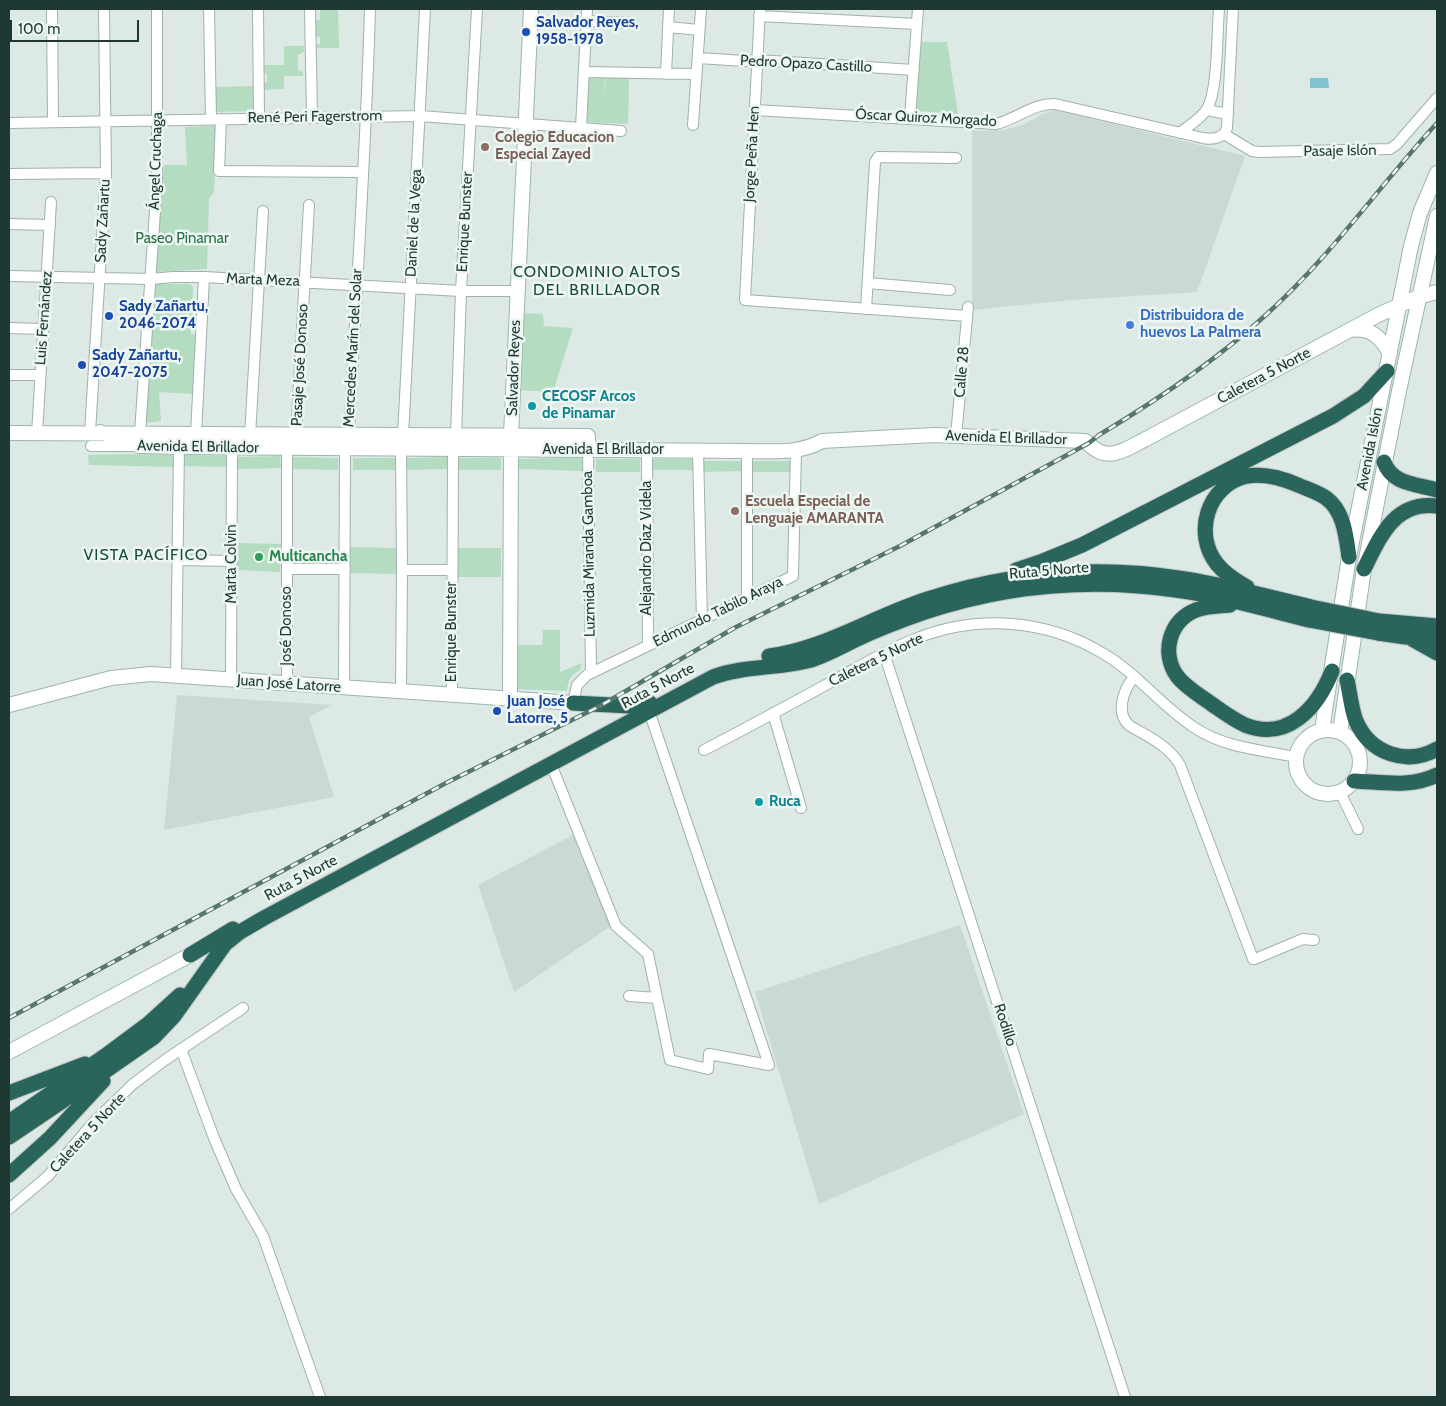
<!DOCTYPE html>
<meta charset="utf-8">
<style>
body{margin:0}
#map{position:relative;width:1446px;height:1406px;overflow:hidden;background:#dde9e4;font-family:Cabin,sans-serif}
canvas{display:block}
.frame{position:absolute;inset:0;border:10px solid #1e3933;pointer-events:none}
.scale{position:absolute;left:10px;top:20px;width:129px;height:22px;box-sizing:border-box;border:2px solid #1e3933;border-top:0;padding-left:6px;font-size:15px;line-height:18px;white-space:nowrap;color:#1e3933;-webkit-text-stroke:4px #edf6f2;paint-order:stroke}
</style>
<div id="map">
<canvas width="1446" height="1406"></canvas>
<div class="frame"></div>
<div class="scale">100 m</div>
</div>
<script>
const ctx = document.querySelector('canvas').getContext('2d');
ctx.lineJoin = 'round';
function paint(path, color) {
  ctx.fillStyle = color;
  ctx.fill(path, 'evenodd');
}
function strokePath(path, color, width, dash) {
  ctx.strokeStyle = color;
  ctx.lineWidth = width;
  ctx.lineCap = dash ? 'butt' : 'round';
  ctx.setLineDash(dash || []);
  ctx.stroke(path);
}
function label(font, color, halo, rows, align = 'center') {
  ctx.font = font + ' Cabin,sans-serif';
  ctx.lineWidth = 5;
  ctx.setLineDash([]);
  ctx.textBaseline = 'middle';
  ctx.strokeStyle = halo;
  ctx.fillStyle = color;
  for (const [text, x, y, turn = 0] of rows) {
    ctx.save();
    ctx.translate(x, y);
    ctx.rotate((+turn || 0) * Math.PI / 180);
    ctx.textAlign = isNaN(turn) ? turn : align;
    if (halo) ctx.strokeText(text, 0, 0);
    ctx.fillText(text, 0, 0);
    ctx.restore();
  }
}
const built = new Path2D(`
 M 1056,110 L 1245,156 L 1197,292 L 1071,300 L 972,310 L 972,130 L 983,131 L 1004,130 L 1022,125 L 1043,114 Z
 M 177,695 L 332,705 L 309,717 L 334,797 L 164,830 Z
 M 573,835 L 611,926 L 514,992 L 478,885 Z
 M 960,925 L 1024,1114 L 819,1204 L 755,992 Z`);
const green = new Path2D(`
 M 320,9 L 338,9 L 339,48 L 314,48 L 314,46 L 320,44 L 320,37 L 314,36 L 313,22 L 320,19 Z
 M 919,42 L 947,42 L 958,114 L 918,111 L 915,107 Z
 M 284,46 L 304,46 L 304,52 L 298,55 L 298,70 L 303,72 L 303,76 L 284,76 L 284,89 L 263,90 L 263,85 L 267,82 L 267,74 L 263,71 L 263,65 L 284,65 Z
 M 588,75 L 605,75 L 604,98 L 606,78 L 629,78 L 628,124 L 584,122 Z
 M 253,86 L 254,111 L 214,112 L 213,87 Z
 M 217,126 L 214,192 L 209,198 L 207,269 L 155,272 L 157,233 L 164,165 L 187,165 L 185,127 Z
 M 153,284 L 190,284 L 193,287 L 191,334 L 196,335 L 193,394 L 159,392 L 161,421 L 145,423 Z
 M 521,313 L 543,314 L 544,326 L 573,328 L 553,392 L 518,390 Z
 M 138,454 L 176,455 L 176,467 L 89,465 L 88,455 Z
 M 182,455 L 228,456 L 228,467 L 182,466 Z
 M 280,456 L 281,468 L 237,469 L 237,457 Z
 M 289,457 L 338,458 L 338,470 L 289,469 Z
 M 450,457 L 450,469 L 407,470 L 407,458 Z
 M 583,457 L 584,471 L 519,469 L 519,459 Z
 M 353,458 L 396,458 L 396,470 L 353,470 Z
 M 458,458 L 501,458 L 501,470 L 458,470 Z
 M 596,459 L 640,459 L 640,472 L 596,472 Z
 M 651,459 L 695,459 L 695,470 L 651,470 Z
 M 702,461 L 746,461 L 746,471 L 702,472 Z
 M 750,461 L 794,461 L 794,472 L 751,472 Z
 M 237,543 L 281,544 L 280,572 L 237,570 Z
 M 350,547 L 396,548 L 396,574 L 350,573 Z
 M 456,548 L 501,548 L 501,577 L 456,577 Z
 M 543,630 L 560,630 L 560,672 L 582,663 L 580,670 C 570,675 568,681 567,691 L 516,689 L 517,645 L 542,645 Z`);
const water = new Path2D(`
 M 1310,78 L 1328,78 L 1329,88 L 1310,88 Z`);
const street = new Path2D(`
 M 52,9 L 53,122
 M 209,9 L 211,119
 M 258,9 L 259,118
 M 310,9 L 312,117
 M 760,9 L 745,300 L 967,316
 M 759,16 L 917,24
 M 586,21 L 631,23
 M 668,27 L 699,30
 M 698,58 L 745,61 L 757,60 L 914,70
 M 584,72 L 696,74
 M 666,74 L 669,9
 M 755,110 L 996,124 C 1017,119 1033,103 1055,104 L 1203,138 C 1213,140 1224,138 1227,128 L 1233,9
 M 1206,110 L 1228,114
 M 910,118 L 918,9
 M 221,119 L 219,171 L 362,172
 M 9,123 L 420,116 L 621,131
 M 693,125 L 701,9
 M 581,128 L 587,9
 M 1180,133 C 1189,125 1201,119 1207,109 C 1218,90 1217,33 1219,9
 M 1224,134 L 1252,151 L 1259,152 L 1390,149 L 1397,144 L 1437,98
 M 9,174 L 106,173
 M 9,224 L 50,225
 M 9,276 L 150,279 L 173,277 L 204,277 L 461,291 L 517,291
 M 868,283 L 950,290
 M 866,309 L 875,162 L 878,157 L 956,158
 M 9,328 L 43,329
 M 9,375 L 40,375
 M 90,432 L 106,173 L 104,9
 M 140,433 L 157,181 L 157,9
 M 37,434 L 51,202
 M 196,434 L 204,277
 M 296,435 L 309,205
 M 250,436 L 263,211
 M 349,436 C 356,293 366,151 370,9
 M 403,436 L 425,9
 M 456,436 L 461,291 L 477,9
 M 956,436 L 968,307
 M 91,446 L 132,446
 M 647,450 L 648,645
 M 588,451 L 591,673
 M 698,451 L 702,620
 M 747,451 L 747,598
 M 178,560 L 232,561
 M 287,569 L 345,569
 M 402,570 L 452,570
 M 884,653 L 1125,1397
 M 176,676 L 179,447
 M 1134,677 C 1123,690 1115,714 1130,726 C 1149,737 1169,746 1180,765 L 1253,959 L 1255,959 L 1298,941 L 1303,939 L 1314,940
 M 231,679 L 232,448
 M 287,683 L 287,448
 M 344,688 L 345,449
 M 401,692 L 402,570 L 401,450
 M 452,694 L 453,450
 M 573,703 L 577,685 L 587,675 L 793,576 L 796,450
 M 773,713 L 801,808
 M 704,750 C 747,728 789,705 831,682 C 859,667 886,650 915,639 C 977,614 1047,619 1104,654 C 1138,674 1162,707 1195,728 C 1225,748 1262,750 1296,757
 M 551,764 L 616,926 L 648,954 L 670,1060 L 708,1069 L 709,1054 L 769,1065 L 649,711
 M 1340,792 L 1358,829
 M 629,996 L 657,998
 M 181,1049 L 214,1138 L 236,1189 L 263,1236 L 320,1397
 M 9,1209 L 48,1176 L 93,1123 L 133,1084 L 165,1060 L 243,1008`);
const secondary = new Path2D(`
 M 1350,330 C 1371,327 1380,337 1390,353
 M 100,432 L 140,446 L 179,447 L 747,451 C 772,451 800,454 822,441 L 934,435 L 1085,441 C 1089,443 1091,447 1095,449 C 1110,461 1130,447 1144,440 L 1378,315 L 1418,297 L 1437,292
 M 9,433 L 588,436 L 588,451
 M 510,698 L 511,435 L 531,9
 M 9,705 L 111,678 L 151,674 L 573,703
 M1296 762a32 32 0 1 1 64 0a32 32 0 1 1-64 0Z
 M 1322,730 L 1349,557 L 1411,246 L 1420,213 L 1437,173
 M 1340,732 L 1364,569 L 1399,391 L 1437,216
 M 9,1052 L 190,955`);
const highway = new Path2D(`
 M 1384,462 C 1392,485 1418,484 1437,490
 M 1364,569 C 1380,537 1394,501 1437,506
 M 1016,570 L 1043,561 L 1082,545 L 1333,416 L 1364,396 L 1387,371
 M 1247,587 C 1236,581 1225,574 1217,564 C 1193,534 1207,485 1247,476 C 1265,473 1282,478 1298,485 C 1307,489 1318,492 1326,498 C 1344,511 1346,536 1349,557
 M 1230,605 C 1219,606 1207,606 1196,610 C 1169,621 1161,653 1177,676 C 1186,688 1201,696 1213,705 C 1223,712 1234,720 1245,725 C 1288,742 1318,707 1332,671
 M 1379,621 L 1437,626
 M 1378,633 L 1406,637 L 1437,638
 M 1412,639 L 1437,653
 M 769,656 C 825,649 874,616 928,599 C 1011,572 1099,565 1185,579 C 1228,586 1269,597 1311,607
 M 1347,680 C 1350,693 1351,708 1356,721 C 1370,754 1407,766 1437,749
 M 573,703 L 630,706 L 650,703
 M 1354,781 C 1383,782 1410,788 1437,775
 M 190,955 L 233,929
 M 9,1093 L 85,1064
 M 9,1122 L 105,1056 L 148,1024 L 180,995
 M 9,1137 L 58,1104 L 154,1037 L 174,1016 L 225,944 L 240,932 L 264,918 L 713,677 C 746,665 781,669 814,659 C 828,654 841,647 855,640 C 878,629 902,620 925,612 C 1006,585 1092,578 1176,590 C 1221,596 1265,609 1309,620
 M 9,1175 L 50,1138 L 103,1081`);
const rail = new Path2D(`
 M 9,1018 L 446,783 L 600,706 L 736,627 L 900,546 L 1089,443 L 1099,435 C 1159,399 1217,360 1268,313 C 1331,256 1380,185 1437,123`);
const highwayBridge = new Path2D(`
 M 1311,607 L 1379,621
 M 1309,620 L 1378,633`);
const markers = [
 [526,32,5,"#1a4fb4"],
 [485,147,5,"#8d6e63"],
 [109,316,5,"#1a4fb4"],
 [1130,325,5,"#3f7fe0"],
 [82,365,5,"#1a4fb4"],
 [532,406,5,"#0f9aa8"],
 [735,511,5,"#8d6e63"],
 [259,557,5,"#2e9e5b"],
 [497,711,5,"#1a4fb4"],
 [759,802,5,"#0f9aa8"]
];
const transitNames = [
 ["Salvador Reyes,",536,23],
 ["1958-1978",536,40],
 ["Sady Zañartu,",119,307],
 ["2046-2074",119,324],
 ["Sady Zañartu,",92,356],
 ["2047-2075",92,373],
 ["Juan José",507,702],
 ["Latorre, 5",507,719]
];
const streetNames = [
 ["Pedro Opazo Castillo",806,64,3],
 ["René Peri Fagerstrom",315,117,-1],
 ["Óscar Quiroz Morgado",926,118,3],
 ["Pasaje Islón",1340,151,-1],
 ["Jorge Peña Hen",752,154,-87],
 ["Ángel Cruchaga",156,161,-88],
 ["Sady Zañartu",103,221,-87],
 ["Enrique Bunster",465,222,-87],
 ["Daniel de la Vega",414,223,-87],
 ["Marta Meza",263,280,2],
 ["Luis Fernández",44,318,-86],
 ["Mercedes Marín del Solar",353,348,-87],
 ["Pasaje José Donoso",300,365,-87],
 ["Salvador Reyes",514,368,-88],
 ["Calle 28",962,372,-85],
 ["Caletera 5 Norte",1264,376,-28],
 ["Avenida El Brillador",1006,438,2],
 ["Avenida El Brillador",198,447,1],
 ["Avenida Islón",1370,449,-79],
 ["Avenida El Brillador",603,450],
 ["Alejandro Díaz Videla",647,548,-90],
 ["Luzmida Miranda Gamboa",589,554,-91],
 ["Marta Colvin",232,564,-90],
 ["Ruta 5 Norte",1049,571,-5],
 ["Edmundo Tabilo Araya",718,612,-26],
 ["José Donoso",287,626,-90],
 ["Enrique Bunster",452,632,-90],
 ["Caletera 5 Norte",876,660,-26],
 ["Juan José Latorre",289,684,4],
 ["Ruta 5 Norte",658,686,-28],
 ["Ruta 5 Norte",301,878,-28],
 ["Rodillo",1005,1025,72],
 ["Caletera 5 Norte",88,1133,-47]
];
const educationNames = [
 ["Colegio Educacion",495,138],
 ["Especial Zayed",495,155],
 ["Escuela Especial de",745,502],
 ["Lenguaje AMARANTA",745,519]
];
const parkNames = [
 ["Paseo Pinamar",182,239]
];
const shopNames = [
 ["Distribuidora de",1140,316],
 ["huevos La Palmera",1140,333]
];
const cultureNames = [
 ["CECOSF Arcos",542,397],
 ["de Pinamar",542,414],
 ["Ruca",769,802]
];
const leisureNames = [
 ["Multicancha",269,557]
];
const neighbourhoodNames = [
 ["CONDOMINIO ALTOS",597,272],
 ["DEL BRILLADOR",597,290],
 ["VISTA PACÍFICO",146,555]
];
paint(built, '#cbd9d3');
paint(green, '#b4dcc1');
paint(water, '#82c1d1');
strokePath(street, '#a0b1ab', 12);
strokePath(secondary, '#9cb5ad', 16);
strokePath(highway, '#bcc4c2', 17);
strokePath(street, '#fff', 10);
strokePath(secondary, '#fff', 14);
strokePath(highway, '#2a655c', 15);
strokePath(rail, '#58756e', 4.5);
strokePath(rail, '#edf6f2', 2.5, [8]);
strokePath(highwayBridge, '#bcc4c2', 17, []);
strokePath(highwayBridge, '#2a655c', 15);
for (const [x, y, r, color] of markers) {
  const dot = new Path2D();
  dot.arc(x, y, r, 0, 2 * Math.PI);
  ctx.fillStyle = color;
  ctx.fill(dot);
  strokePath(dot, '#edf6f2', 2);
}
label('bold 15px', '#164399', '#edf6f2', transitNames, 'left');
label('15px', '#1e3933', '#edf6f2', streetNames);
label('bold 15px', '#785e54', '#edf6f2', educationNames, 'left');
label('15px', '#287047', '#edf6f2', parkNames);
label('bold 15px', '#366cbe', '#edf6f2', shopNames, 'left');
label('bold 15px', '#0d838f', '#edf6f2', cultureNames, 'left');
label('bold 15px', '#27864d', '#edf6f2', leisureNames, 'left');
ctx.letterSpacing = '1px';
label('16px', '#1a4b41', '#edf6f2', neighbourhoodNames);
ctx.letterSpacing = '0px';
</script>
